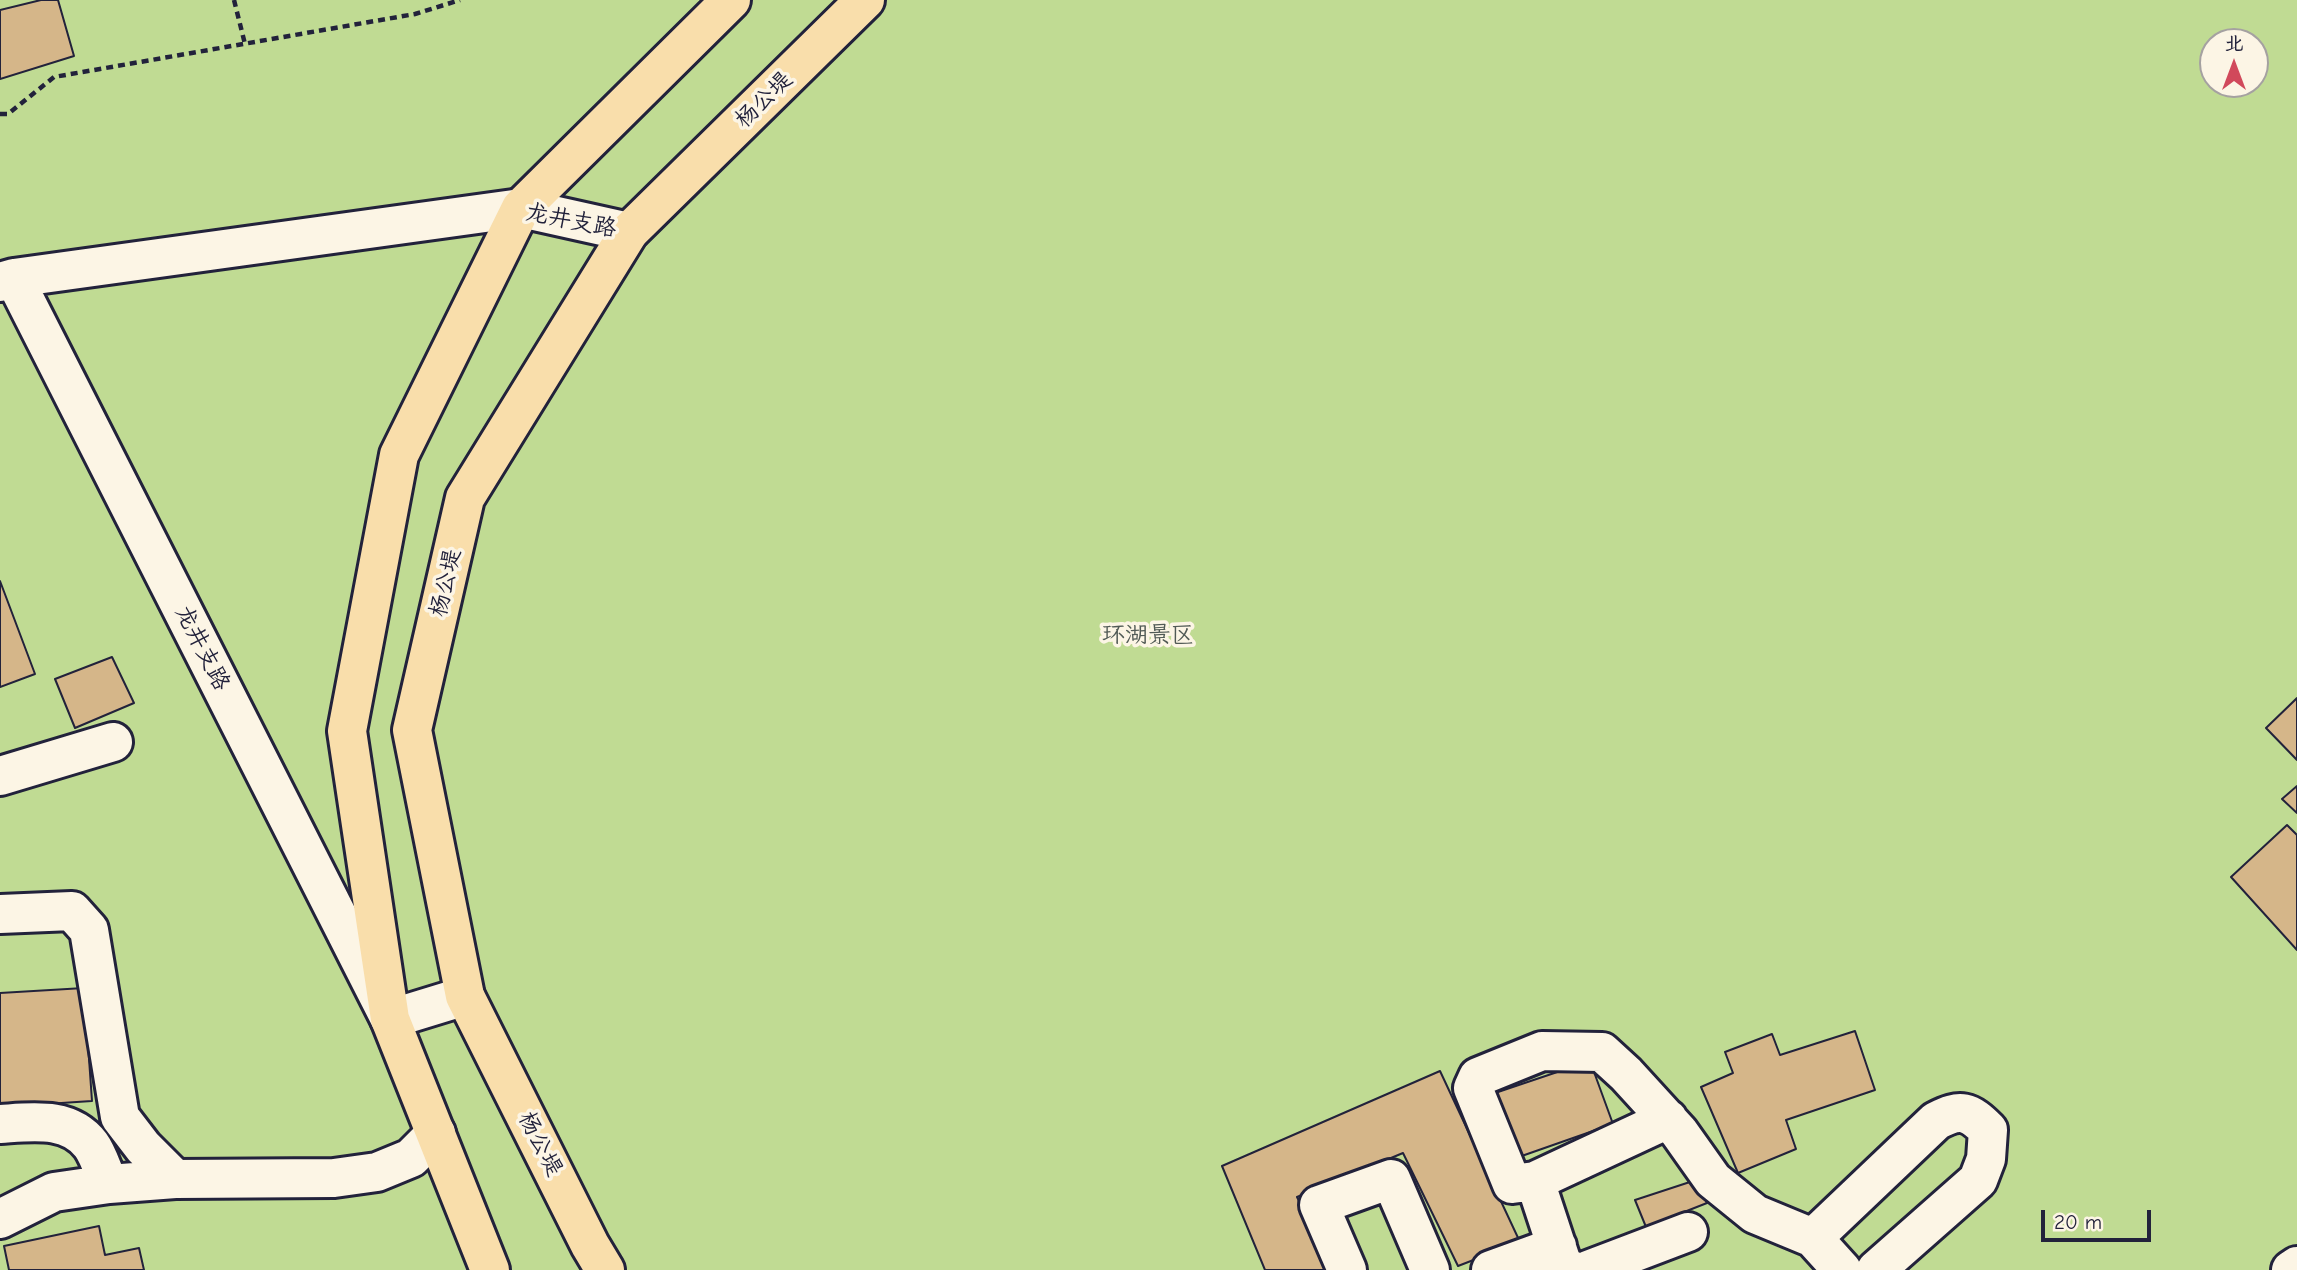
<!DOCTYPE html>
<meta charset="utf-8">
<style>
body{margin:0}
#map{position:relative;width:2297px;height:1270px;overflow:hidden;background:#f4e8d3;font-family:"Comic Neue","LXGW WenKai TC",sans-serif}
canvas{display:block}
.north{position:absolute;left:2199px;top:28px;width:70px;height:70px;box-sizing:border-box;background:#fcf5e5;border:2px solid #a5a1a1;border-radius:50%;rotate:0deg;font-size:19px;font-weight:700;line-height:28px;text-align:center;color:#22223b}
.north::after{content:'';display:block;margin:auto;width:24px;height:32px;background:#d1495b;clip-path:polygon(50% 0,100% 100%,50% 72%,0 100%)}
.scale{position:absolute;left:2041px;top:1210px;width:110px;height:32px;box-sizing:border-box;border:4px solid #22223b;border-top:0;padding-left:9px;font-size:21px;line-height:24px;white-space:nowrap;color:#22223b;-webkit-text-stroke:5px #fcf5e5;paint-order:stroke}
</style>
<div id="map">
<canvas width="2297" height="1270"></canvas>
<div class="north">北</div>
<div class="scale">20 m</div>
</div>
<script>
const ctx = document.querySelector('canvas').getContext('2d');
ctx.lineJoin = 'round';
function paint(path, color) {
  ctx.fillStyle = color;
  ctx.fill(path, 'evenodd');
}
function strokePath(path, color, width, dash) {
  ctx.strokeStyle = color;
  ctx.lineWidth = width;
  ctx.lineCap = dash ? 'butt' : 'round';
  ctx.setLineDash(dash || []);
  ctx.stroke(path);
}
function label(font, color, halo, rows, align = 'center') {
  ctx.font = font + ' "Comic Neue","LXGW WenKai TC",sans-serif';
  ctx.lineWidth = 7;
  ctx.setLineDash([]);
  ctx.textBaseline = 'middle';
  ctx.strokeStyle = halo;
  ctx.fillStyle = color;
  for (const [text, x, y, turn = 0] of rows) {
    ctx.save();
    ctx.translate(x, y);
    ctx.rotate((+turn || 0) * Math.PI / 180);
    ctx.textAlign = isNaN(turn) ? turn : align;
    if (halo) ctx.strokeText(text, 0, 0);
    ctx.fillText(text, 0, 0);
    ctx.restore();
  }
}
const green = new Path2D(`
 M 0,0 L 2297,0 L 2297,1270 L 0,1270 ZM 2213,42 L 2255,42 L 2255,84 L 2213,84 Z`);
const building = new Path2D(`
 M 41,0 L 58,0 L 74,56 L 0,79 L 0,10 Z
 M 0,581 L 35,674 L 0,687 Z
 M 112,657 L 134,703 L 75,728 L 55,679 Z
 M 2297,698 L 2297,760 L 2266,728 Z
 M 2297,786 L 2297,813 L 2282,799 Z
 M 2287,825 L 2297,835 L 2297,950 L 2231,877 Z
 M 84,988 L 92,1101 L 0,1107 L 0,993 Z
 M 1855,1031 L 1875,1090 L 1786,1120 L 1796,1149 L 1738,1173 L 1701,1087 L 1733,1073 L 1725,1052 L 1772,1034 L 1780,1055 Z
 M 1590,1061 L 1613,1124 L 1516,1158 L 1492,1094 Z
 M 1440,1071 L 1520,1242 L 1458,1266 L 1403,1153 L 1297,1197 L 1333,1270 L 1265,1270 L 1222,1166 Z
 M 1696,1180 L 1707,1203 L 1646,1227 L 1635,1200 Z
 M 99,1226 L 105,1255 L 139,1248 L 144,1270 L 9,1270 L 4,1246 Z`);
const path = new Path2D(`
 M 234,0 L 245,44
 M 0,114 L 8,114 L 54,77 L 415,14 L 460,0`);
const minor = new Path2D(`
 M 14,278 L 390,1019 L 465,996
 M 0,282 L 14,278 L 521,208 L 629,232
 M 0,776 L 113,742
 M 0,914 L 72,911 L 89,930 L 120,1117 L 143,1147 L 175,1179
 M 1668,1119 L 1535,1181 L 1512,1184 L 1473,1088 L 1478,1077 L 1542,1051 L 1602,1052 L 1626,1074 L 1679,1132 L 1713,1180 L 1755,1214 L 1813,1238 L 1842,1270
 M 0,1124 C 32,1122 69,1116 91,1145 C 99,1156 103,1172 109,1184
 M 1535,1181 L 1563,1266 L 1572,1270
 M 0,1219 L 54,1192 L 109,1184 L 175,1179 L 334,1178 L 377,1172 L 411,1158 L 436,1133
 M 1813,1238 L 1936,1121 C 1961,1108 1969,1111 1988,1130 L 1986,1159 L 1978,1180 L 1876,1270
 M 1347,1270 L 1319,1205 L 1391,1179 L 1430,1270
 M 1491,1270 L 1557,1246
 M 1588,1270 L 1688,1232
 M 2291,1270 L 2297,1266`);
const major = new Path2D(`
 M 490,1270 L 390,1019 L 347,731 L 399,455 L 521,208 L 731,0
 M 605,1270 L 590,1245 L 465,996 L 412,730 L 465,498 L 629,232 L 865,0`);
const streetNames = [
 ["杨公堤",764,100,-44],
 ["龙井支路",571,221,11],
 ["杨公堤",446,583,-77],
 ["龙井支路",202,648,63],
 ["杨公堤",540,1144,63]
];
const parkNames = [
 ["环湖景区",1148,635]
];
paint(green, '#c0db93');
paint(building, '#d5b689');
strokePath(building, '#22223b', 2);
strokePath(minor, '#22223b', 44);
strokePath(major, '#22223b', 44);
strokePath(path, '#22223b', 4.5, [7, 5]);
strokePath(minor, '#fcf5e5', 38);
strokePath(major, '#f9deab', 38);
label('23px', '#22223b', '#fcf5e5', streetNames);
label('23px', '#515a55', '#fcf5e5', parkNames);
</script>
